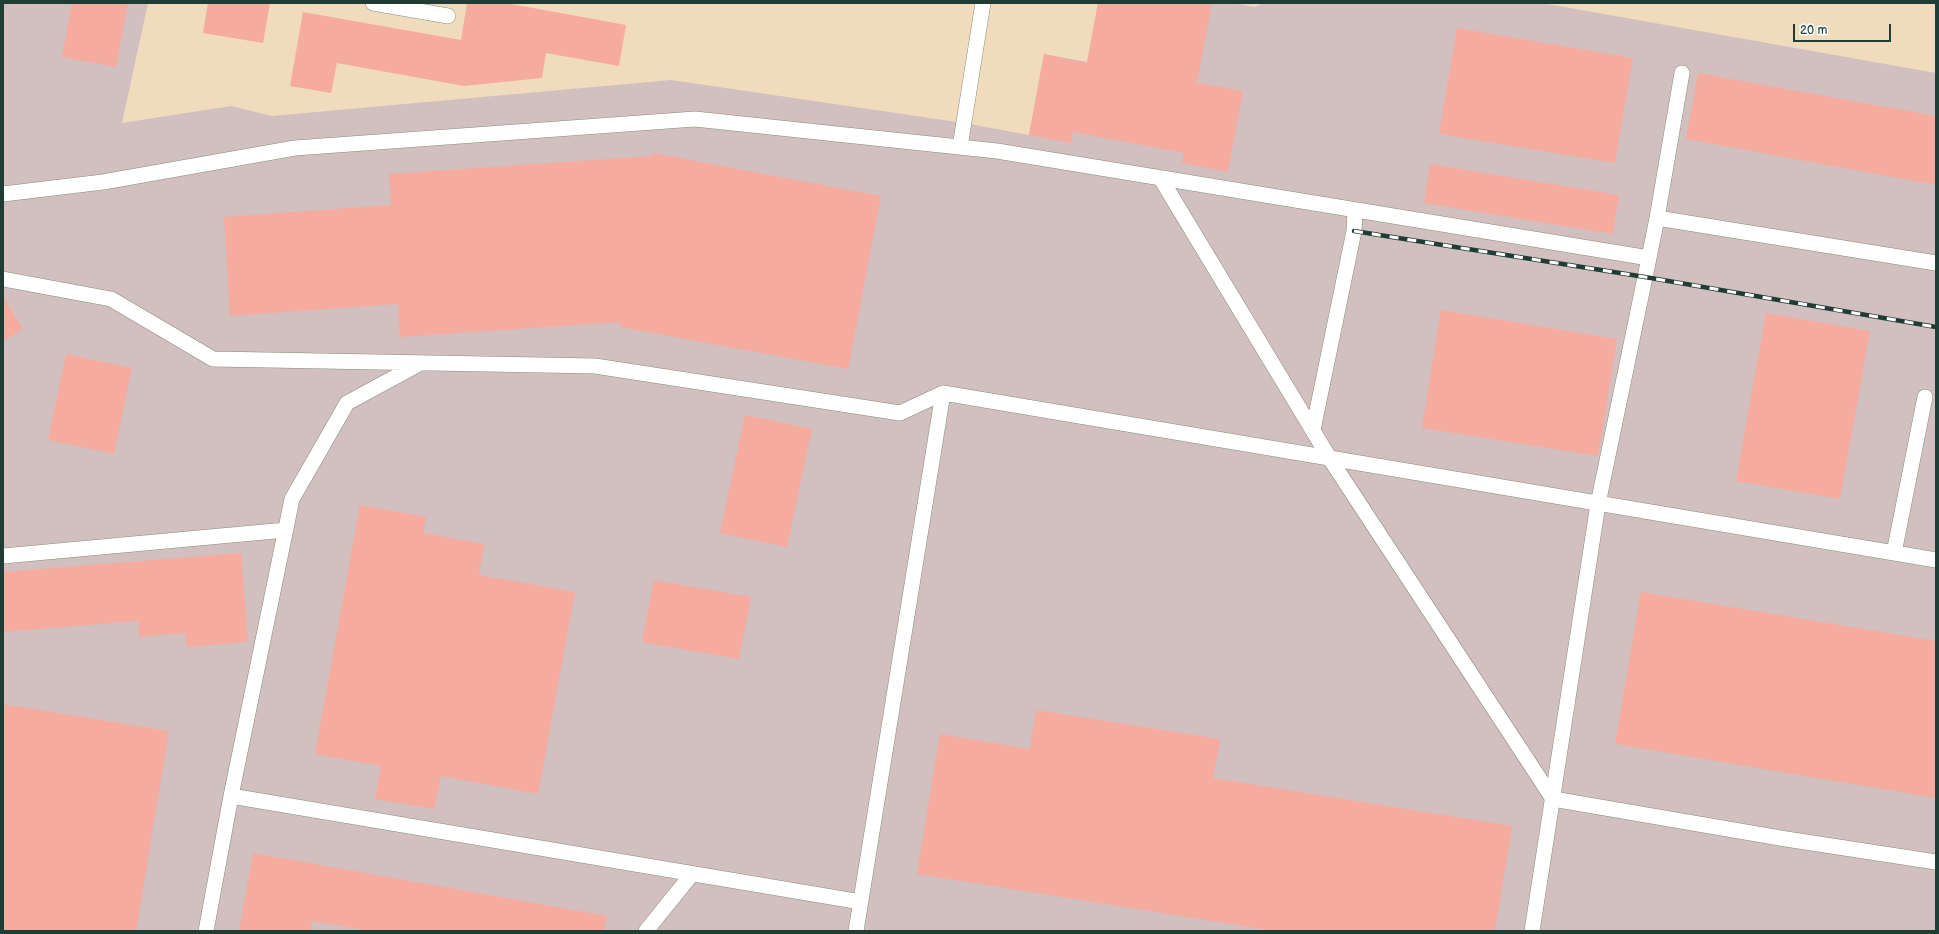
<!DOCTYPE html>
<style>
body{margin:0}
#map{position:relative;width:1939px;height:934px;overflow:hidden;background:#f0dcbc;font-family:"Balsamiq Sans",sans-serif}
canvas{display:block}
.frame{position:absolute;inset:0;border:4px solid #1f3d34;pointer-events:none}
.scale{position:absolute;left:1793px;top:24px;width:98px;height:18px;box-sizing:border-box;border:2px solid #1f3d34;border-top:0;padding-left:5px;font-size:12px;line-height:14px;white-space:nowrap;color:#1f3d34;-webkit-text-stroke:3px #fff;paint-order:stroke}
</style>
<div id="map">
<canvas width="1939" height="934"></canvas>
<div class="frame"></div>
<div class="scale">20 m</div>
</div>
<script>
const ctx = document.querySelector('canvas').getContext('2d');
ctx.lineJoin = 'round';
function paint(path, color) {
  ctx.fillStyle = color;
  ctx.fill(path, 'evenodd');
}
function strokePath(path, color, width, dash) {
  ctx.strokeStyle = color;
  ctx.lineWidth = width;
  ctx.lineCap = dash ? 'butt' : 'round';
  ctx.setLineDash(dash || []);
  ctx.stroke(path);
}
const industrial = new Path2D(`
 M 3,3 L 148,3 L 122,123 L 231,106 L 272,116 L 671,80 L 964,123 L 1029,135 L 1044,54 L 1087,62 L 1098,3 L 1233,3 L 1255,7 L 1263,3 L 1542,3 L 1936,73 L 1936,931 L 3,931 Z`);
const building = new Path2D(`
 M 72,3 L 128,3 L 116,67 L 62,57 Z
 M 208,3 L 270,3 L 263,43 L 203,33 Z
 M 467,3 L 511,3 L 511,4 L 626,25 L 619,66 L 546,53 L 542,78 L 464,86 L 337,63 L 331,93 L 290,86 L 303,12 L 461,40 Z
 M 1098,3 L 1212,3 L 1197,83 L 1243,91 L 1228,172 L 1182,163 L 1184,153 L 1073,132 L 1071,143 L 1029,135 L 1044,54 L 1087,63 Z
 M 1457,28 L 1633,58 L 1615,163 L 1439,134 Z
 M 1698,73 L 1936,116 L 1936,185 L 1686,139 Z
 M 653,153 L 881,196 L 848,369 L 620,327 L 621,322 L 400,337 L 398,304 L 230,316 L 224,217 L 391,205 L 389,174 L 652,156 Z
 M 1430,164 L 1619,195 L 1613,234 L 1424,203 Z
 M 4,298 L 23,329 L 3,341 L 3,299 Z
 M 1441,310 L 1617,339 L 1598,456 L 1422,428 Z
 M 1766,313 L 1870,331 L 1840,499 L 1736,481 Z
 M 66,354 L 132,368 L 114,454 L 48,440 Z
 M 745,415 L 812,429 L 787,547 L 720,533 Z
 M 360,505 L 426,517 L 423,533 L 484,544 L 479,575 L 575,592 L 538,794 L 441,776 L 434,809 L 375,799 L 381,766 L 315,754 Z
 M 241,553 L 248,642 L 186,647 L 185,633 L 139,637 L 138,621 L 3,632 L 3,572 Z
 M 654,580 L 751,597 L 739,659 L 642,642 Z
 M 1641,592 L 1936,641 L 1936,798 L 1615,744 Z
 M 3,704 L 169,731 L 136,931 L 3,931 Z
 M 1036,710 L 1220,739 L 1213,778 L 1512,826 L 1495,931 L 1275,931 L 917,874 L 940,734 L 1030,749 Z
 M 253,853 L 607,916 L 604,931 L 372,931 L 312,921 L 310,931 L 239,931 Z`);
const lane = new Path2D(`
 M 373,3 L 448,16
 M 960,147 L 983,3
 M 1161,179 L 1330,459 L 1553,799 L 1786,839 L 1936,862
 M 3,194 L 103,182 L 295,148 L 695,119 L 997,151 L 1649,258 L 1657,218 L 1936,263
 M 1657,218 L 1682,73
 M 3,279 L 111,299 L 213,359 L 595,366 L 900,413 L 943,393 L 1936,560
 M 1313,430 L 1354,231 L 1355,211
 M 1894,553 L 1925,397
 M 3,556 L 286,530
 M 231,796 L 861,902
 M 206,931 L 231,796 L 292,499 L 347,403 L 419,364
 M 646,931 L 692,874
 M 856,931 L 943,393
 M 1532,931 L 1598,504 L 1649,258`);
const rail = new Path2D(`
 M 1354,231 L 1645,277 L 1936,327`);
paint(industrial, '#d2bfc0');
paint(building, '#f5ab9e');
strokePath(lane, '#888c78', 16);
strokePath(lane, '#fff', 15);
strokePath(rail, '#1f3d34', 4.5);
strokePath(rail, '#fff', 3, [9]);
</script>
